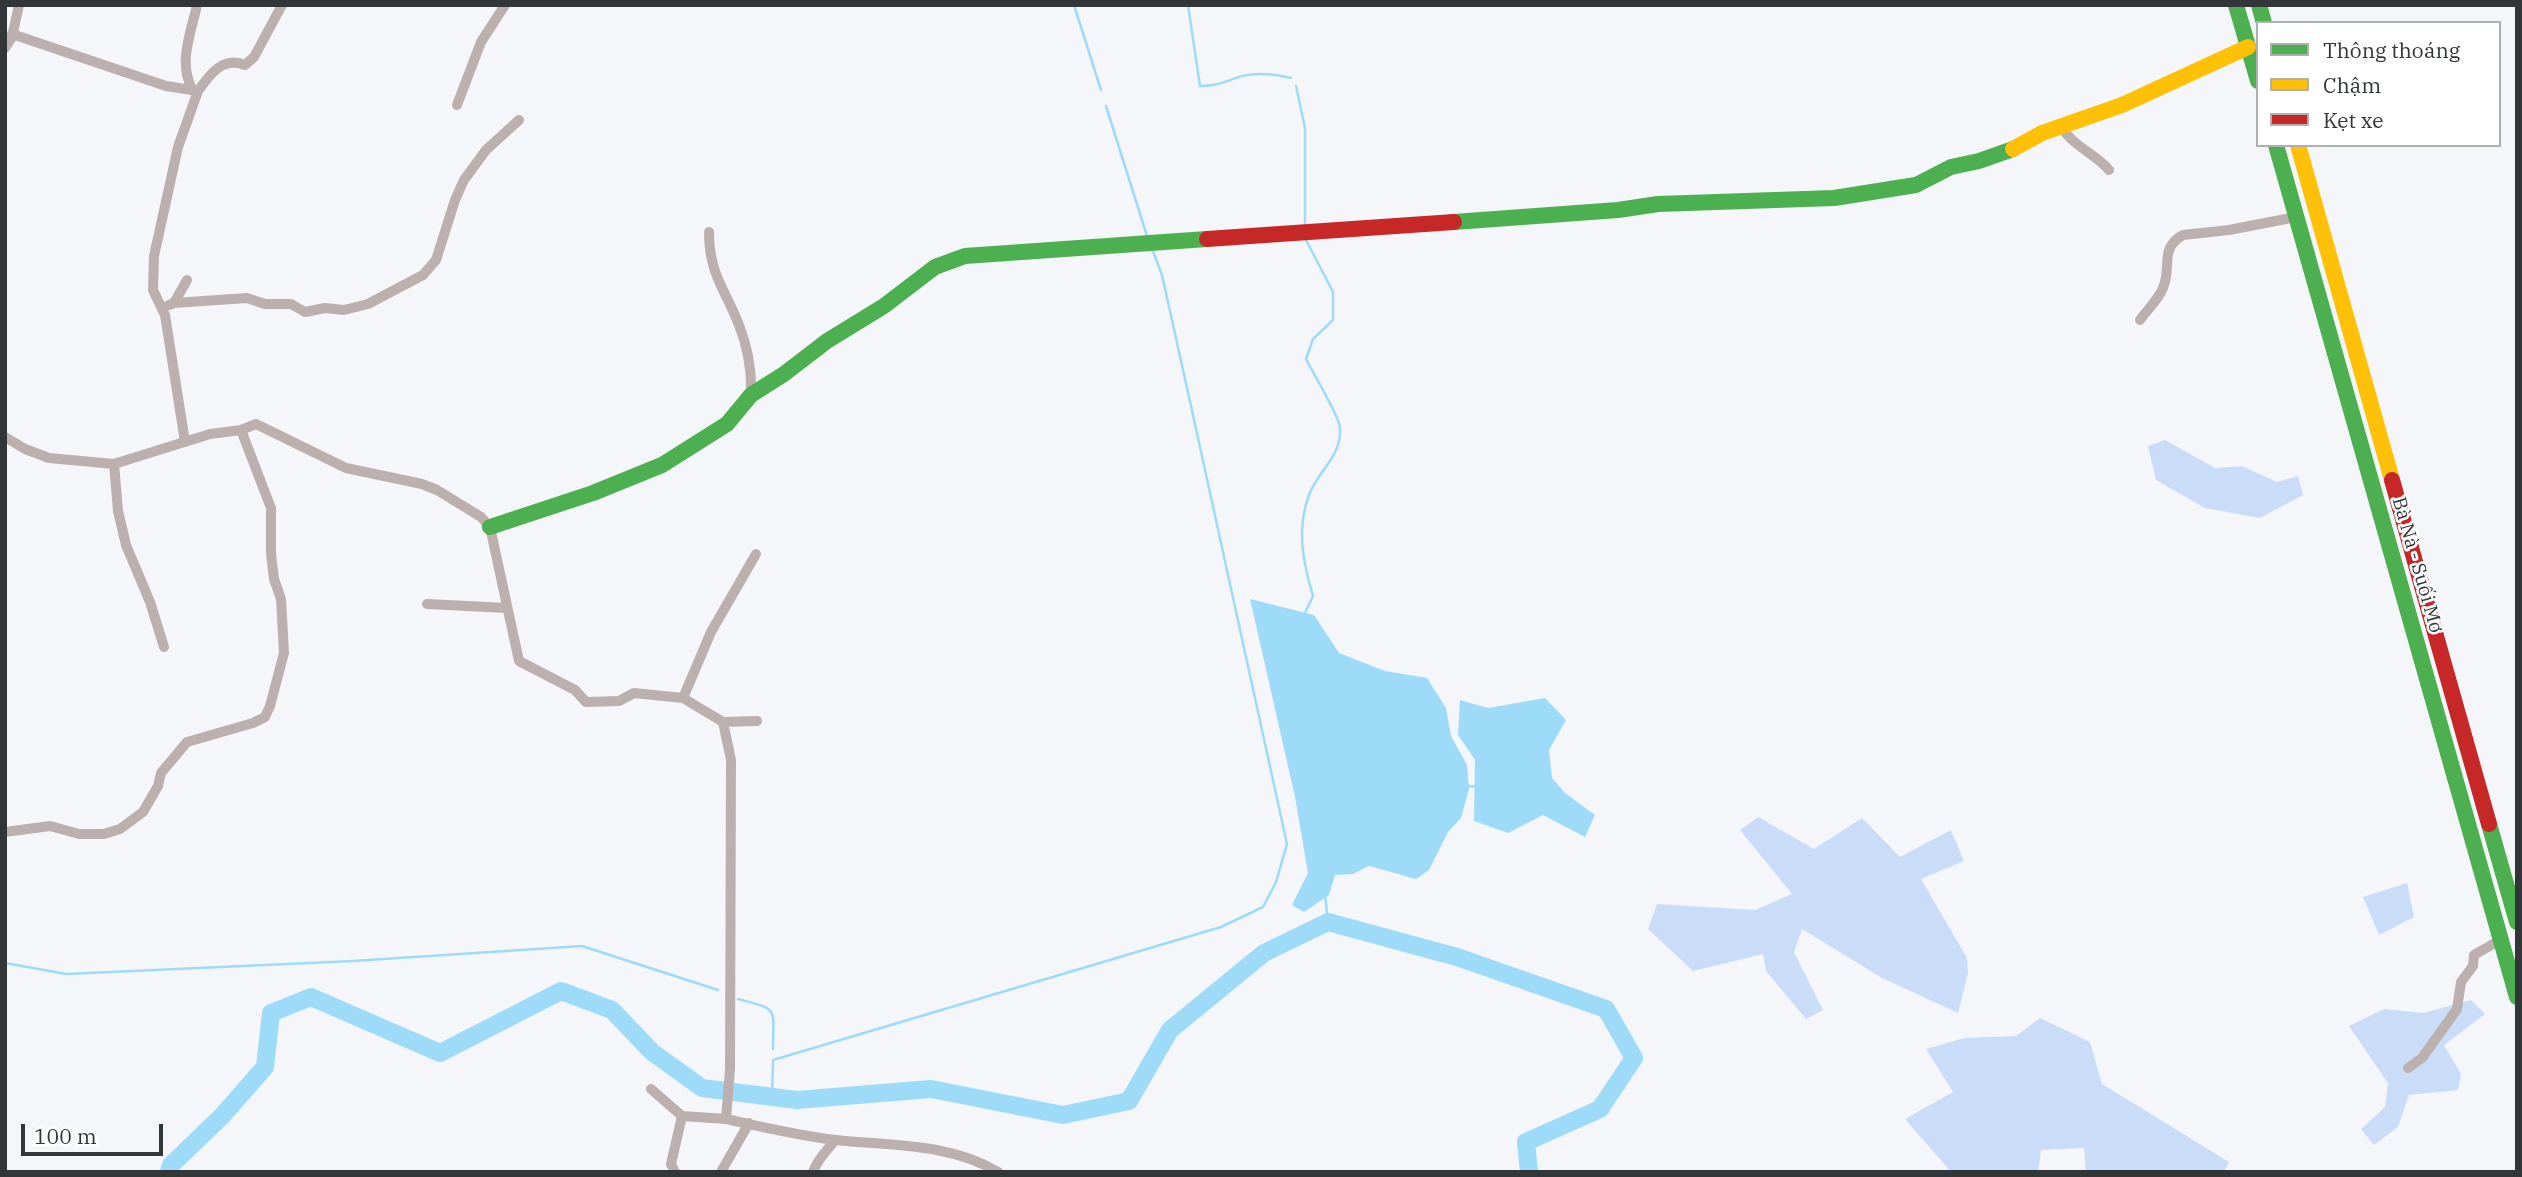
<!DOCTYPE html>
<meta charset="utf-8">
<style>
body{margin:0}
#map{position:relative;width:2522px;height:1177px;overflow:hidden;background:#f4f6fa;font-family:"IBM Plex Serif",serif}
canvas{display:block}
.frame{position:absolute;inset:0;border:7px solid #333639;pointer-events:none}
.legend{position:absolute;left:2256px;top:21px;width:245px;height:126px;box-sizing:border-box;background:#fff;border:2px solid #adafb0;margin:0;padding:9px 12px;list-style:none;font-size:21px;color:#333639}
.legend li{display:flex;align-items:center;gap:14px;height:35px}
.legend b{width:35px;border:2px solid #adafb0}
.scale{position:absolute;left:21px;top:1124px;width:142px;height:32px;box-sizing:border-box;border:4px solid #333639;border-top:0;padding-left:9px;font-size:21px;line-height:24px;white-space:nowrap;color:#333639;-webkit-text-stroke:5px #fff;paint-order:stroke}
</style>
<div id="map">
<canvas width="2522" height="1177"></canvas>
<div class="frame"></div>
<ul class="legend">
<li><b style="height:9px;background:#4caf50"></b>Thông thoáng</li>
<li><b style="height:9px;background:#ffc107"></b>Chậm</li>
<li><b style="height:9px;background:#c62828"></b>Kẹt xe</li>
</ul>
<div class="scale">100 m</div>
</div>
<script>
const ctx = document.querySelector('canvas').getContext('2d');
ctx.lineJoin = 'round';
function paint(path, color) {
  ctx.fillStyle = color;
  ctx.fill(path, 'evenodd');
}
function strokePath(path, color, width, dash) {
  ctx.strokeStyle = color;
  ctx.lineWidth = width;
  ctx.lineCap = dash ? 'butt' : 'round';
  ctx.setLineDash(dash || []);
  ctx.stroke(path);
}
function label(font, color, halo, rows, align = 'center') {
  ctx.font = font + ' "IBM Plex Serif",serif';
  ctx.lineWidth = 5;
  ctx.setLineDash([]);
  ctx.textBaseline = 'middle';
  ctx.strokeStyle = halo;
  ctx.fillStyle = color;
  for (const [text, x, y, turn = 0] of rows) {
    ctx.save();
    ctx.translate(x, y);
    ctx.rotate((+turn || 0) * Math.PI / 180);
    ctx.textAlign = isNaN(turn) ? turn : align;
    if (halo) ctx.strokeText(text, 0, 0);
    ctx.fillText(text, 0, 0);
    ctx.restore();
  }
}
const green = new Path2D(`
 M 2165,440 L 2215,468 L 2242,466 L 2277,482 L 2298,476 L 2303,495 L 2260,518 L 2205,508 L 2156,480 L 2148,446 Z
 M 1758,817 L 1814,849 L 1862,818 L 1900,857 L 1951,830 L 1964,861 L 1921,879 L 1967,958 L 1968,973 L 1958,1013 L 1882,978 L 1802,929 L 1794,952 L 1823,1010 L 1806,1019 L 1766,971 L 1763,954 L 1693,971 L 1648,929 L 1657,904 L 1755,910 L 1792,894 L 1740,830 Z
 M 2407,883 L 2414,917 L 2379,935 L 2363,897 Z
 M 2471,1000 L 2485,1014 L 2444,1045 L 2461,1074 L 2458,1090 L 2409,1095 L 2398,1127 L 2374,1145 L 2361,1129 L 2385,1107 L 2388,1083 L 2349,1026 L 2384,1009 L 2423,1013 Z
 M 2040,1018 L 2090,1042 L 2102,1084 L 2229,1162 L 2224,1172 L 2086,1172 L 2084,1148 L 2041,1150 L 2038,1172 L 1951,1172 L 1905,1119 L 1953,1092 L 1926,1049 L 1965,1038 L 2016,1036 Z`);
const water = new Path2D(`
 M 1250,599 L 1314,615 L 1339,653 L 1385,671 L 1427,678 L 1446,708 L 1451,736 L 1467,765 L 1469,789 L 1461,818 L 1448,832 L 1429,870 L 1416,879 L 1369,866 L 1353,874 L 1335,875 L 1329,895 L 1304,912 L 1292,905 L 1308,873 L 1295,797 Z
 M 1545,698 L 1566,720 L 1549,750 L 1552,778 L 1565,793 L 1595,815 L 1585,837 L 1543,815 L 1508,833 L 1474,821 L 1475,760 L 1458,735 L 1460,700 L 1488,708 Z`);
const stream = new Path2D(`
 M 1074,5 L 1101,90
 M 1188,5 L 1200,86 C 1218,86 1223,82 1239,77 C 1256,72 1274,74 1291,78
 M 1296,86 L 1305,128 L 1305,225
 M 1106,106 L 1147,236
 M 1305,238 L 1333,292 L 1333,320 L 1313,339 L 1306,359 C 1313,373 1338,414 1340,427 C 1342,457 1319,469 1309,495 C 1296,529 1303,562 1313,596 L 1305,613
 M 1469,786 L 1476,787
 M 1325,895 L 1328,922
 M 5,963 L 66,974 L 353,961 L 582,946 L 718,990
 M 738,999 C 780,1010 773,1007 773,1049
 M 773,1060 L 1221,927 L 1263,907 L 1276,882 L 1287,844 L 1189,397 L 1162,275 L 1153,251
 M 772,1097 L 773,1062`);
const river = new Path2D(`
 M 169,1172 L 171,1165 L 222,1116 L 265,1067 L 271,1013 L 311,997 L 440,1053 L 561,991 L 612,1010 L 652,1052 L 702,1088 L 797,1100 L 931,1089 L 1063,1115 L 1129,1101 L 1170,1030 L 1264,953 L 1328,922 L 1457,957 L 1606,1009 L 1634,1058 L 1600,1109 L 1526,1142 L 1529,1172`);
const street = new Path2D(`
 M 12,34 L 166,86 L 198,91 C 210,74 223,56 245,65 L 254,57 L 282,5
 M 5,48 L 12,37 L 19,5
 M 457,105 L 481,42 L 505,5
 M 2061,126 C 2073,147 2095,153 2109,170
 M 709,232 C 709,274 725,289 739,325 C 748,348 752,370 751,395
 M 174,303 L 247,298 L 265,304 L 291,304 L 305,312 L 325,308 L 344,310 L 368,304 L 423,275 L 436,260 L 455,200 L 464,180 L 486,150 L 519,120
 M 169,305 L 174,303 L 187,280
 M 2140,320 C 2147,310 2158,300 2163,288 C 2172,268 2159,248 2183,235 L 2229,230 L 2296,217
 M 5,437 L 25,449 L 49,458 L 114,464 L 210,434 L 241,430 L 256,424 L 346,468 L 422,484 L 437,490 L 481,517 L 490,527 L 519,661 L 575,690 L 586,702 L 619,701 L 634,693 L 683,698 L 723,722 L 731,760 L 730,1069 L 726,1119 C 762,1127 800,1136 836,1140 C 891,1146 950,1143 998,1172
 M 185,442 L 165,315 L 153,290 L 154,256 L 178,147 L 198,91 L 192,89 C 178,62 191,33 197,5
 M 114,464 L 118,511 L 126,545 L 150,602 L 164,647
 M 427,604 L 507,608
 M 683,698 L 711,632 L 756,554
 M 723,722 L 757,721
 M 5,832 L 50,826 L 79,834 L 104,834 L 120,829 L 143,812 L 158,786 L 161,773 L 187,742 L 253,723 L 265,717 L 270,706 L 284,653 L 281,599 L 274,579 L 271,554 L 271,508 L 241,430
 M 2408,1068 L 2422,1058 L 2457,1009 L 2461,982 L 2473,966 L 2474,955 L 2500,940
 M 651,1089 L 682,1116
 M 675,1172 L 671,1164 L 682,1116 L 726,1119
 M 721,1172 L 749,1123
 M 813,1172 C 818,1158 827,1151 835,1140`);
const fast = new Path2D(`
 M 2236,5 L 2258,81
 M 2259,5 L 2264,23
 M 2276,145 L 2517,997
 M 1454,222 L 1618,210 L 1658,204 L 1834,198 L 1916,185 L 1951,167 L 1979,161 L 2013,149
 M 490,527 L 593,493 L 662,465 L 727,424 L 751,395 L 784,374 L 827,341 L 884,306 L 935,267 L 965,256 L 1207,239
 M 2489,824 L 2517,922`);
const slow = new Path2D(`
 M 2298,145 L 2392,480
 M 2013,149 L 2042,133 L 2122,105 L 2248,47`);
const jam = new Path2D(`
 M 1207,239 L 1454,222
 M 2392,480 L 2489,824`);
const streetNames = [
 ["Bà Nà - Suối Mơ",2417,565,74]
];
paint(green, '#c9dcf8');
paint(water, '#9ddbf9');
strokePath(stream, '#9ddbf9', 2.5);
strokePath(river, '#9ddbf9', 18);
strokePath(street, '#bcb0af', 10);
strokePath(fast, '#4caf50', 16);
strokePath(slow, '#ffc107', 16);
strokePath(jam, '#c62828', 16);
label('19px', '#333639', '#fff', streetNames);
</script>
